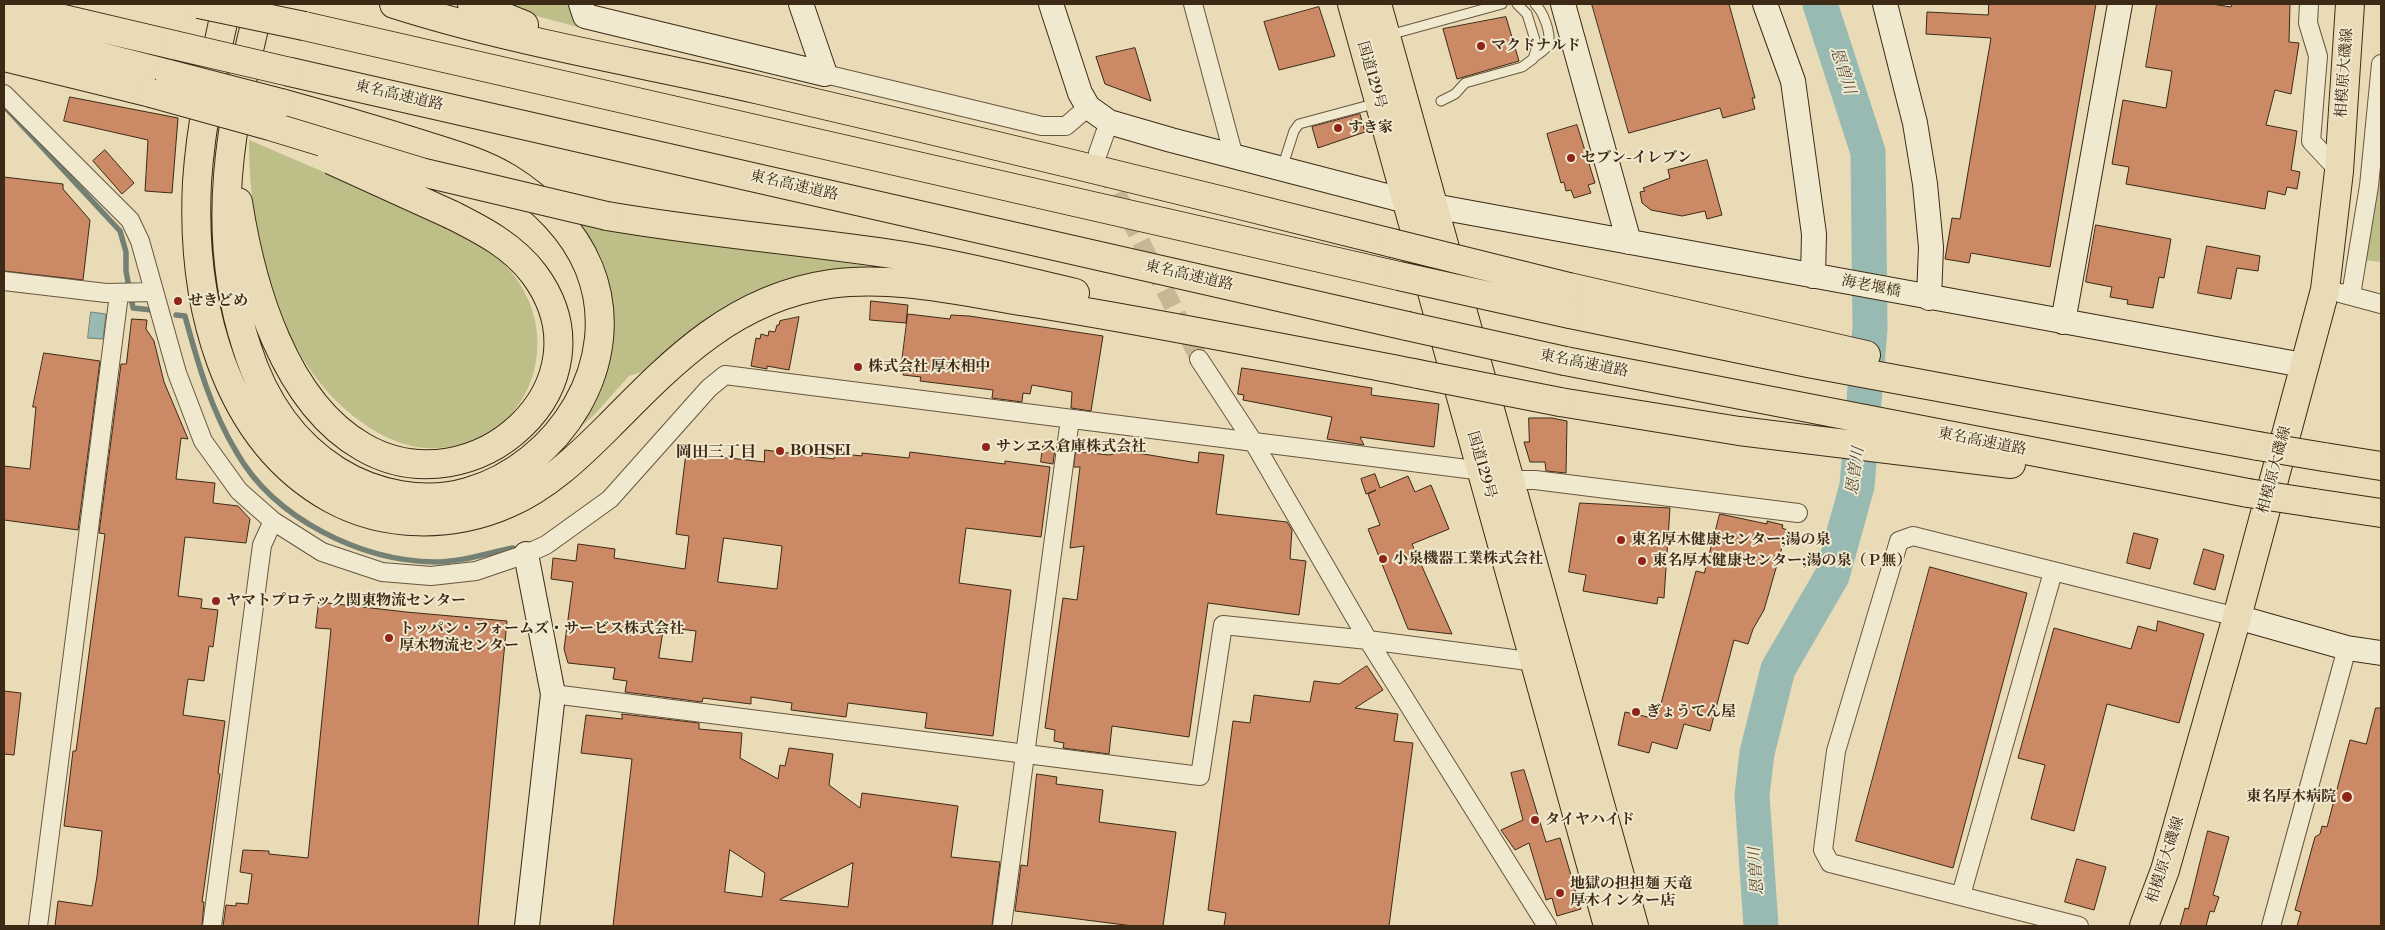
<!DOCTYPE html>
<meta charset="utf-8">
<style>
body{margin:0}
#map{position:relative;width:2385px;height:930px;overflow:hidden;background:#e8dbb5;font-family:"Libre Bodoni",serif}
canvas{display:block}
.frame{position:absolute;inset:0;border:5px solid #3d2a16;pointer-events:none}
</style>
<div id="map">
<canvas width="2385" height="930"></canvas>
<div class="frame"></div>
</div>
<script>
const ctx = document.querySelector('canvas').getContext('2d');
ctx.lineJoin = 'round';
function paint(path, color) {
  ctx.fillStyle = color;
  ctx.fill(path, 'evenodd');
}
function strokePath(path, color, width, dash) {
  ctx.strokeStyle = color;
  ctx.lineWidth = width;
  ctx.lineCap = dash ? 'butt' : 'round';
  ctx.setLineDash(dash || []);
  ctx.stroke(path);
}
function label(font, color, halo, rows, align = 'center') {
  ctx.font = font + ' "Libre Bodoni","Noto Serif JP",serif';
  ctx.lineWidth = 4;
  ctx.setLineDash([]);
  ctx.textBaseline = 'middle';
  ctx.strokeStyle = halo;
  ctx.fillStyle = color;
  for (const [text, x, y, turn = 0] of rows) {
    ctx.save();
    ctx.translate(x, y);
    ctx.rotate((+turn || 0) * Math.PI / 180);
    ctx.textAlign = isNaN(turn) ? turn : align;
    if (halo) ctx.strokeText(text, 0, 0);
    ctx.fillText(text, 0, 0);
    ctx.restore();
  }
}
const green = new Path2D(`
 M 503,4 L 570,4 L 578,27 L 529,14 Z
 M 2381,131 L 2381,262 L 2363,260 Z
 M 249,140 C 293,159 338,178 382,197 C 422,214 464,230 497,258 C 571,321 539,442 438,448 C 410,450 383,438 360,421 C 276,360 249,238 249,140 Z
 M 574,220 L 641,233 L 894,270 L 852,271 L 651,369 L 629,376 L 594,415 L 577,430 C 588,415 600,397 605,379 C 616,341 615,294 601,257 C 596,244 582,231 574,220 Z`);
const water = new Path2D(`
 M 91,312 L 106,314 L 103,339 L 88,338 Z`);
const stream = new Path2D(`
 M 4,106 L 120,231 L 126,252 L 126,271 L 133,308 L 152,310
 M 176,315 L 185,316 C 198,364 211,410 237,453 C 275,519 361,561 435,562 C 461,562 488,553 513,548`);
const river = new Path2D(`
 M 1761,926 L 1752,795 L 1757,753 L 1778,669 L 1832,576 L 1857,486 L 1870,328 L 1868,152 L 1820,4`);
const building = new Path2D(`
 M 1592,4 L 1729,4 L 1755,98 L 1752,98 L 1755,109 L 1723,118 L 1720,108 L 1629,133 Z
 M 1989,4 L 2096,4 L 2050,267 L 1971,253 L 1969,263 L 1945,259 L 1952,218 L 1960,219 L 1991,38 L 1926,34 L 1927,12 L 1988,15 Z
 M 2157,4 L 2212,4 L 2231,7 L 2232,4 L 2290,4 L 2289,42 L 2299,43 L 2291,94 L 2275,90 L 2266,125 L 2297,131 L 2291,170 L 2300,172 L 2297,189 L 2287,187 L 2285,195 L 2268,191 L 2265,209 L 2126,184 L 2129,167 L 2112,164 L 2123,100 L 2166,108 L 2172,71 L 2146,67 Z
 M 1319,7 L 1335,56 L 1279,70 L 1264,22 Z
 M 1506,17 L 1519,61 L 1457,79 L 1443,29 Z
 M 1135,48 L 1151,101 L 1105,84 L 1096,57 Z
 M 70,97 L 178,118 L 172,193 L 145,191 L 148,140 L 64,121 Z
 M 1360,114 L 1365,132 L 1318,148 L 1312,127 Z
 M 1577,125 L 1595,183 L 1588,185 L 1591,193 L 1574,198 L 1571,190 L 1566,191 L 1564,182 L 1561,183 L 1547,134 Z
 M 105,150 L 134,183 L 122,194 L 93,161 Z
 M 1707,160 L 1722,215 L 1707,219 L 1705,211 L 1682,216 L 1651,210 L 1642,203 L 1640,192 L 1645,191 L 1643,188 L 1670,178 L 1668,170 Z
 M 4,177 L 63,184 L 63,189 L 90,220 L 83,280 L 4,271 Z
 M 2096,225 L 2171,239 L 2164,278 L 2159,277 L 2153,308 L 2127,304 L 2128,300 L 2110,297 L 2112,287 L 2086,282 Z
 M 2207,246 L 2260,256 L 2258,271 L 2237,268 L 2231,299 L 2198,293 Z
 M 871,301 L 908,305 L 906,323 L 870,320 Z
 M 908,314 L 950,319 L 951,315 L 969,316 L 1103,336 L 1091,411 L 1071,408 L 1072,392 L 1032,385 L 1030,394 L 1023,393 L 1022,402 L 992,398 L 993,390 L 920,381 L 921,377 L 903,375 L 905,362 L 902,362 Z
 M 799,317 L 789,370 L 767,366 L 767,369 L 751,366 L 756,338 L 760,339 L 761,334 L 768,336 L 769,331 L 775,332 L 777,325 L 779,325 L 780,321 Z
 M 132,319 L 147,320 L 146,329 L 154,341 L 164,382 L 188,439 L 181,438 L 176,479 L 215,483 L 213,503 L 238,506 L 250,519 L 246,543 L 185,537 L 178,596 L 202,599 L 201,608 L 218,610 L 213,647 L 209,646 L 204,681 L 188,679 L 183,715 L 225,721 L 218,773 L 220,774 L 202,902 L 204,902 L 202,926 L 55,926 L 58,901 L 92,906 L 97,876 L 102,831 L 64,826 L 73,751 L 76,751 L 105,534 L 99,533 L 121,364 L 126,364 Z
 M 44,353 L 100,361 L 78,530 L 4,520 L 4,466 L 30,469 L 36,407 L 33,407 Z
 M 1242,368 L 1372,388 L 1371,395 L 1439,404 L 1434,447 L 1360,437 L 1364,445 L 1327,439 L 1332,417 L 1243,400 L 1244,395 L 1238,394 Z
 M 1529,418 L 1552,418 L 1567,421 L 1566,473 L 1546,471 L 1545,462 L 1530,462 L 1524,442 L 1529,442 Z
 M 1043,446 L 1055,448 L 1053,464 L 1041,462 Z
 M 765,450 L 834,459 L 835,453 L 862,456 L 862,453 L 909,458 L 910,452 L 1005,464 L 1005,461 L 1050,467 L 1041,537 L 966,528 L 959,583 L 1011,590 L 993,736 L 925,728 L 927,713 L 848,703 L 846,717 L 791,710 L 792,703 L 751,697 L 751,704 L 703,698 L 702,702 L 625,692 L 627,681 L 613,679 L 615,668 L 568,663 L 564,649 L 573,582 L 551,579 L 553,558 L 576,561 L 578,544 L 615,549 L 614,558 L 685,569 L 689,536 L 676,534 L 686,453 L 764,462 ZM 724,538 L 782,546 L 777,589 L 718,582 ZM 664,627 L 696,631 L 692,662 L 659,658 Z
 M 1076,451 L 1109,455 L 1125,451 L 1198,463 L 1199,452 L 1224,455 L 1216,514 L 1287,522 L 1292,530 L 1290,559 L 1306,561 L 1299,615 L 1208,603 L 1189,737 L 1112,726 L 1109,754 L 1063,748 L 1064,743 L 1054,741 L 1055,730 L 1045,728 L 1063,598 L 1077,600 L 1084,546 L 1070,548 L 1080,467 L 1074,467 Z
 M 1375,474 L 1380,488 L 1408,476 L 1415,492 L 1431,485 L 1449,529 L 1412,544 L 1452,634 L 1408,629 L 1368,529 L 1380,525 L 1368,494 L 1376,490 L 1366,494 L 1361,479 Z
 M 1580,503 L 1670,508 L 1664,598 L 1658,597 L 1657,604 L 1583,591 L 1586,575 L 1569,572 Z
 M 1720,514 L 1767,524 L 1767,521 L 1783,525 L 1782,528 L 1787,530 L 1764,610 L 1753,629 L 1748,644 L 1734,640 L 1710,731 L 1684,724 L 1677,749 L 1652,742 L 1649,753 L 1618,745 L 1625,712 L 1657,719 L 1696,571 L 1704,573 Z
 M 2134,533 L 2158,539 L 2150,569 L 2127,563 Z
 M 2204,549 L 2224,555 L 2215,590 L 2194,584 Z
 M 1930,567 L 2027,593 L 1953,868 L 1856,841 Z
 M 319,602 L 406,612 L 507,621 L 478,926 L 223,926 L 226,905 L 236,906 L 236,903 L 248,904 L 252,874 L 240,872 L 243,850 L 269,851 L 269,854 L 308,858 L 331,629 L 316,628 Z
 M 2158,621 L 2204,634 L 2179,723 L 2107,704 L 2074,831 L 2031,819 L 2045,765 L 2018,758 L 2054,628 L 2131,649 L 2138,626 L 2156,631 Z
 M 1367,666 L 1383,690 L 1355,708 L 1398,714 L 1394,741 L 1413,743 L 1389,926 L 1224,926 L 1226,913 L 1208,910 L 1233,721 L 1250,723 L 1254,695 L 1310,702 L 1314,681 L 1339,684 Z
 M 4,691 L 21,693 L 14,755 L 4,754 Z
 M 2376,708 L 2381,708 L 2381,926 L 2297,926 L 2301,912 L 2295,910 L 2315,837 L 2320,834 L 2322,826 L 2327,827 L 2350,740 L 2366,744 Z
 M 622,714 L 699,723 L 699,729 L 742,733 L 740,758 L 778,779 L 780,765 L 785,766 L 789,748 L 833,754 L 829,785 L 860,808 L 862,793 L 958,806 L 951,857 L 1000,862 L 992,926 L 613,926 L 632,759 L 581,753 L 586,715 L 622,719 ZM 730,850 L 765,873 L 762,897 L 725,892 ZM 853,863 L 848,907 L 780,900 L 781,899 Z
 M 1524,770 L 1546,842 L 1560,838 L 1581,909 L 1557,916 L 1552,898 L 1546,900 L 1529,843 L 1515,850 L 1501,830 L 1523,820 L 1511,773 Z
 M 1037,774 L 1057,777 L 1056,784 L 1103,790 L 1099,822 L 1176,832 L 1163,926 L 1133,926 L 1015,911 L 1021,865 L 1027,866 Z
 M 2208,831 L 2229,837 L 2213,895 L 2219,897 L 2214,912 L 2210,911 L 2206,926 L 2180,926 L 2185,908 L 2188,909 Z
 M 2077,859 L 2106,867 L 2094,910 L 2065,902 Z`);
const streetTunnel = new Path2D(`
 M 1105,169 L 1199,359`);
const lane = new Path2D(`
 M 1389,35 L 1502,4
 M 1533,58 C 1538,54 1545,51 1548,45 C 1552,34 1543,11 1535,4
 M 1441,101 L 1455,94 L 1465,83 L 1522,67 L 1533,59 L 1536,49 L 1535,40 L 1527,14 L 1517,4
 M 1282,168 L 1294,131 L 1299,124 L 1377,103`);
const street = new Path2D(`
 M 1193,4 L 1234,157
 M 2309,4 L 2308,23 L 2318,56 L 2311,141 L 2339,171
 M 825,74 L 1042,126 L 1066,126 L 1088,107
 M 4,94 L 130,220 L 140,241 L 177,373 L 203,441 L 239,491 L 273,521 L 322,552 L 382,572 L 431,576 L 476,571 L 526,554 L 546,545 L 610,499 L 709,388 L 725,375 L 1483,471
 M 1098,153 L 1109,122
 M 4,281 L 106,293 L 154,292
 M 2340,293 L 2381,304
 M 2351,295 L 2369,186 L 2381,64
 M 1199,359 L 1254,443 L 1368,640 L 1547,926
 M 1510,480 L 1535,480 L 1798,513
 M 553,694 L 1200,776 L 1223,625 L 1368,640 L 1536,662
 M 1961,895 L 2053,572
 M 38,926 L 119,294
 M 212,926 L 262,545 L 273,521
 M 1002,926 L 1070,419
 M 2079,926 L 1830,863 L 1823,850 L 1836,751 L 1899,541 L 1913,536 L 2237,617
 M 2271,926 L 2347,648`);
const secondary = new Path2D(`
 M 581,4 L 585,16 L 825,74
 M 801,4 L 825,74
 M 1051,4 L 1080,93 L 1088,107 L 1109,122 L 1171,140 L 1406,201 L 2303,365
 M 1563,4 L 1629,242
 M 1765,4 L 1793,81 L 1814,234 L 1813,276
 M 1885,4 L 1915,123 L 1925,184 L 1931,247 L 1929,298
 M 2063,322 L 2120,4
 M 526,554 L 553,694 L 527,926
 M 2237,617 L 2347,648 L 2381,653`);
const primary = new Path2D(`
 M 2144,926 L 2165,870 L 2237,617 L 2325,290 L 2339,171 L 2350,4`);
const highway = new Path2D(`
 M 227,4 C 214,63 201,122 197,182 C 191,299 222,438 332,499 C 385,528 452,528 507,504 C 547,487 579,456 609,426 C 674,360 734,298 830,284 C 895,275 963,292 1027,302 C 1158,323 1288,349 1418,374
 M 260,4 C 231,121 208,230 247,348 C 263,399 291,442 337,471 C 374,494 424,505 468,492 C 559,466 627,362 589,268 C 574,231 542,199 508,178 C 482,162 452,154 424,145 C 376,130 328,116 281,103
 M 394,4 C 513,42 638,62 760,90 C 971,139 1182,190 1392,243
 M 472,4 L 524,25
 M 1352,4 L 1608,926
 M 1377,4 L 1634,926
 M 4,5 L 174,45
 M 304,26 L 1399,276
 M 4,32 L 169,74
 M 4,57 L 151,93
 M 290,72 L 1407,326
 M 238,202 C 251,286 284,402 363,447 C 474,511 616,384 534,274 C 513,246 482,230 452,215
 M 607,216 C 706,233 806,241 905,256 C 962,265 1019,280 1075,293
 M 1569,287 L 1866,355
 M 1570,314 L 1808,363 L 2258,446
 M 1565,361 L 2248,493
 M 1560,402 L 1739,431 L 2011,464
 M 2324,457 L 2381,466
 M 2314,503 L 2381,513`);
const highwayBridge = new Path2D(`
 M 199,4 L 304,26
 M 174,45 L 290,72
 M 169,74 L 281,103
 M 151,93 L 270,126 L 421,172 L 607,216
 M 331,160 L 452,215
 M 1392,243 L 1569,287
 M 1399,276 L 1570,314
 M 1407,326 L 1565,361
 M 1418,374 L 1560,402
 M 2258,446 L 2324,457
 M 2248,493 L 2314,503`);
const markers = [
 [1481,46,5,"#8f2418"],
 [1338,128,5,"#8f2418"],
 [1571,158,5,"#8f2418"],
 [178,301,5,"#8f2418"],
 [858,367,5,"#8f2418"],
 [986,447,5,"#8f2418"],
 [780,451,5,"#8f2418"],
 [1621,540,5,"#8f2418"],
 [1383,559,5,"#8f2418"],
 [1642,561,5,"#8f2418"],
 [216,601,5,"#8f2418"],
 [389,638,5,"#8f2418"],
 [1636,712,5,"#8f2418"],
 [2347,797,6,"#8f2418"],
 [1535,820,5,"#8f2418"],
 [1560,893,5,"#8f2418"]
];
const poiNames = [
 ["マクドナルド",1491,46],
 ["すき家",1348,128],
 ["セブン-イレブン",1581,158],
 ["せきどめ",188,301],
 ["株式会社 厚木相中",868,367],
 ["サンヱス倉庫株式会社",996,447],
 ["BOHSEI",790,451],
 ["東名厚木健康センター;湯の泉",1631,540],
 ["小泉機器工業株式会社",1393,559],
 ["東名厚木健康センター;湯の泉（Ｐ無）",1652,561],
 ["ヤマトプロテック関東物流センター",226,601],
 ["トッパン・フォームズ・サービス株式会社",399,629],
 ["厚木物流センター",399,646],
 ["ぎょうてん屋",1646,712],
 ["東名厚木病院",2336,797,"right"],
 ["タイヤハイド",1545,820],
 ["地獄の担担麺 天竜",1570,884],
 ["厚木インター店",1570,901]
];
const streetNames = [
 ["相模原大磯線",2345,73,-86],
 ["国道129号",1371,75,74],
 ["東名高速道路",399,96,13],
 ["東名高速道路",794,186,13],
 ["東名高速道路",1189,276,13],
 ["海老堰橋",1871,287,11],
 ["東名高速道路",1584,364,11],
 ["東名高速道路",1982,442,11],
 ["国道129号",1481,465,74],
 ["相模原大磯線",2275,470,-75],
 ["相模原大磯線",2166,860,-72]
];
const waterNames = [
 ["恩曽川",1842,71,72],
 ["恩曽川",1856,471,-82],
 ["恩曽川",1757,871,-94]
];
const neighbourhoodNames = [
 ["岡田三丁目",716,453]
];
paint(green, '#bebe88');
paint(water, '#98bab3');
strokePath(water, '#748074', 1);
strokePath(stream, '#748074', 5.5);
strokePath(river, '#98bab3', 35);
paint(building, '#cb8966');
strokePath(building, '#3d2a16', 1);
strokePath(streetTunnel, '#c6b895', 18, [18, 9]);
strokePath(lane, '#68563e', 11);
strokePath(street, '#68563e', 20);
strokePath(secondary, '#3d2a16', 26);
strokePath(primary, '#3d2a16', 30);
strokePath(highway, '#3d2a16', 30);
strokePath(lane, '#f0e8cf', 9);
strokePath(street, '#f0e8cf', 18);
strokePath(secondary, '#f0e8cf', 24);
strokePath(primary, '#e8dbb5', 28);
strokePath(highway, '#e8dbb5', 28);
strokePath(highwayBridge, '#3d2a16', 30, []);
strokePath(highwayBridge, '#e8dbb5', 28);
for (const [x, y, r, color] of markers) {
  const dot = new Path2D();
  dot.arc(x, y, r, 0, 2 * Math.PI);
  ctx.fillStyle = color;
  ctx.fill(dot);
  strokePath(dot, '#f0e8cf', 2);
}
label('bold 15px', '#3d2a16', '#f0e8cf', poiNames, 'left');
label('15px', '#3d2a16', '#f0e8cf', streetNames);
label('italic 16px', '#544e3d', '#f0e8cf', waterNames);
label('bold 16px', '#3d2a16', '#f0e8cf', neighbourhoodNames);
</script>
